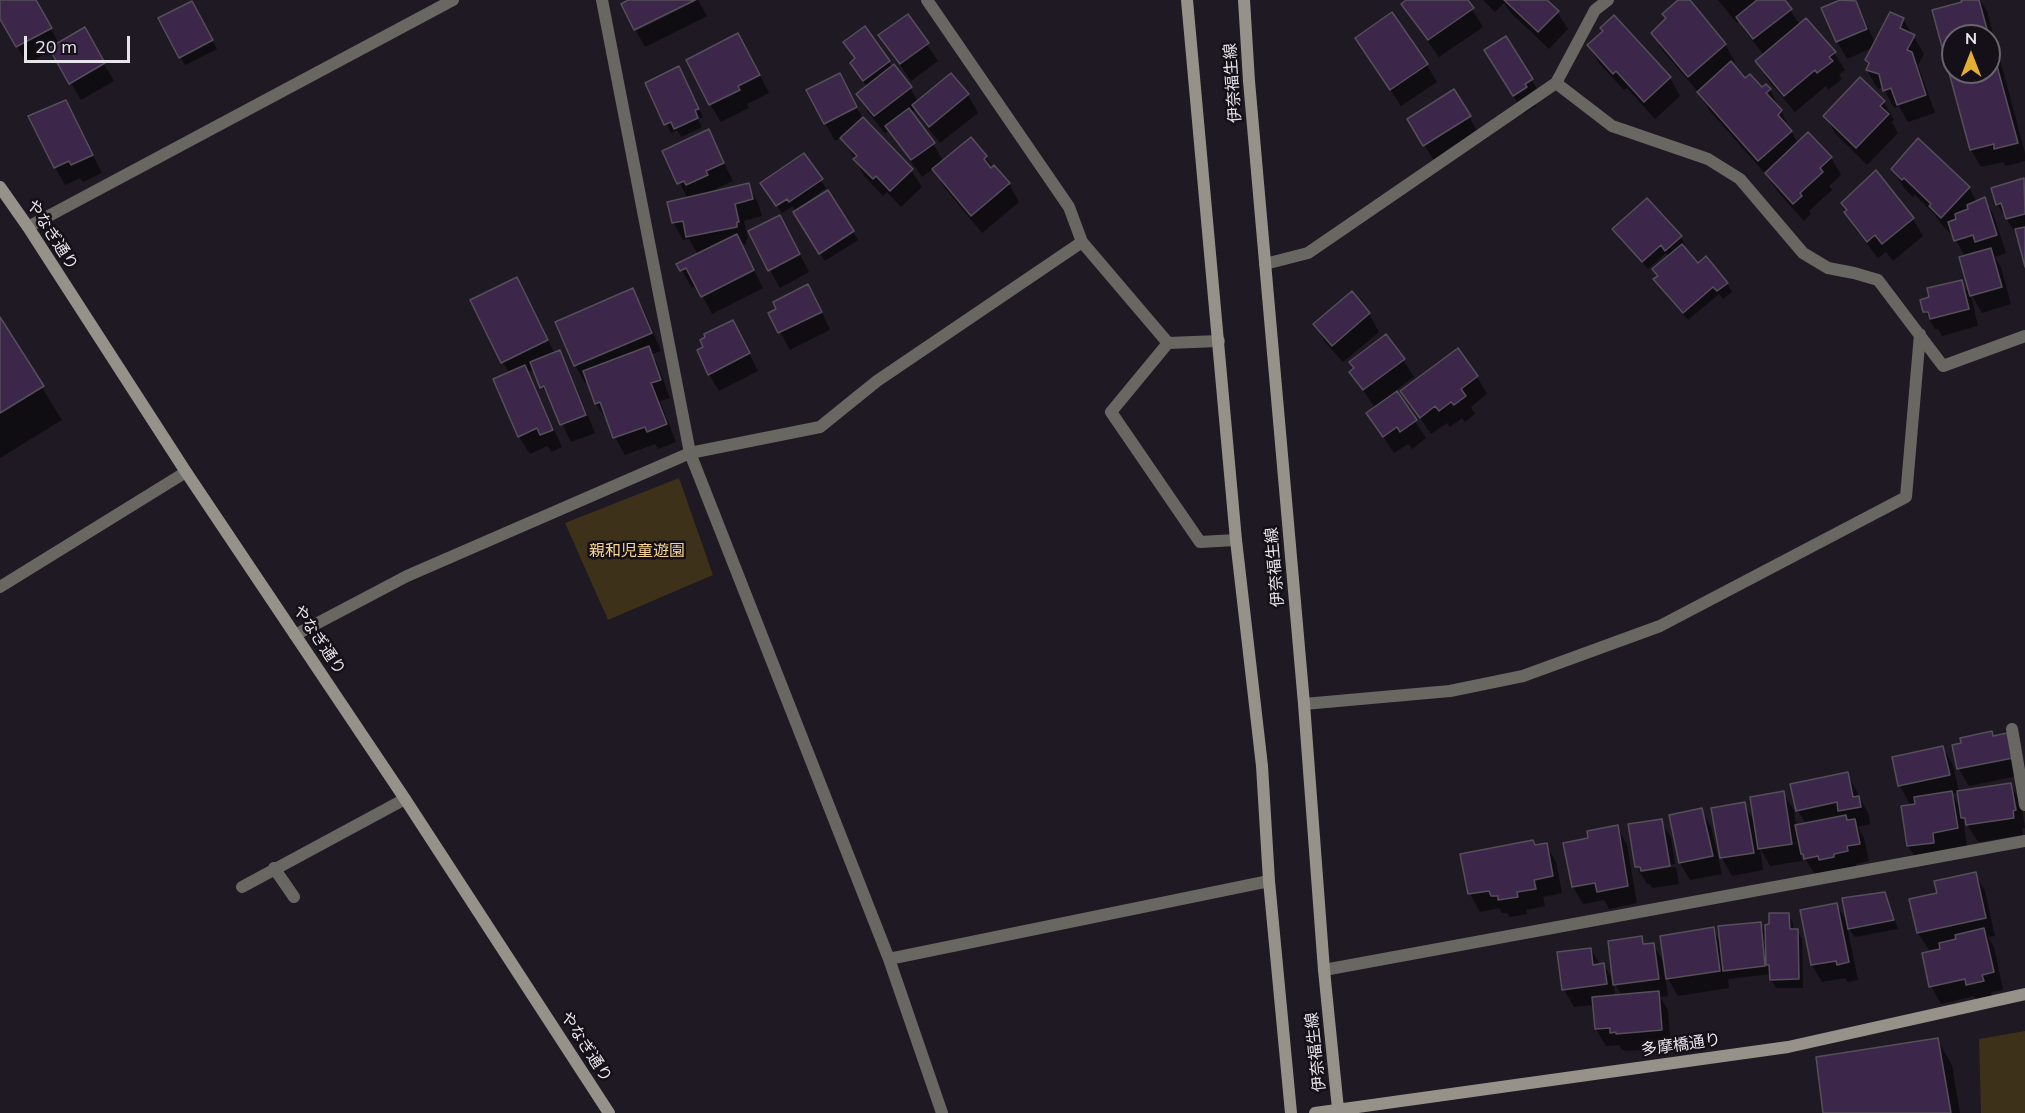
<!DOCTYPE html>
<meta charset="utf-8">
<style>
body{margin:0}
#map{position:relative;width:2025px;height:1113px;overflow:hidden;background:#1e1922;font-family:Mulish,sans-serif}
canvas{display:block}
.north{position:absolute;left:1941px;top:24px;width:60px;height:60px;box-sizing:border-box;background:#151018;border:2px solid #69656c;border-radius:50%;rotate:0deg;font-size:16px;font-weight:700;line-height:24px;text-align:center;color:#e8e4eb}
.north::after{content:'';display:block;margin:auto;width:21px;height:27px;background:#e3ae34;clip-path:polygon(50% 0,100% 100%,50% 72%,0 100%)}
.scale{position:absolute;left:24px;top:36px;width:106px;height:27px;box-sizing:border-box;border:3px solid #e8e4eb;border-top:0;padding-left:8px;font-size:18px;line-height:21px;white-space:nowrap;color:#e8e4eb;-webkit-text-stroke:4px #151018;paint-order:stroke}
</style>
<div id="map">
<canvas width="2025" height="1113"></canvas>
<div class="north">N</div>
<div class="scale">20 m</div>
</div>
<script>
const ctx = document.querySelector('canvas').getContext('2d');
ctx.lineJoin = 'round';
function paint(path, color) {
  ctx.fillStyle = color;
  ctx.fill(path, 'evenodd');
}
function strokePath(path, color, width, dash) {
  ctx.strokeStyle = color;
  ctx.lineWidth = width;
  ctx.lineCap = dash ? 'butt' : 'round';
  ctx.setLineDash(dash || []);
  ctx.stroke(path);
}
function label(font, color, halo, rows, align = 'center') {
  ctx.font = font + ' Mulish,"Noto Sans JP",sans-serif';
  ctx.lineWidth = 5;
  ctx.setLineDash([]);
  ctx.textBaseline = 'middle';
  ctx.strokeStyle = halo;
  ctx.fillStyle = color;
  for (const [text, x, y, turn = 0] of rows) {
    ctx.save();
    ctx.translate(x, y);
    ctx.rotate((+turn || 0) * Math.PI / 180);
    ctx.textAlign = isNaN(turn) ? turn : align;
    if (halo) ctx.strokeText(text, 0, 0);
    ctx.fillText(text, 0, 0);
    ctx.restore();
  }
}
const green = new Path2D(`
 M 679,478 L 713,575 L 608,620 L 565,523 Z
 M 2025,1031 L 2025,1113 L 1981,1113 L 1979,1039 Z`);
const shadow = new Path2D(`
 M 0,0 L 35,0 L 59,44 L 84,29 L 114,81 L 81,100 L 52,50 L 27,64 L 0,16 Z
 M 698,0 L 707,16 L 645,47 L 636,31 Z
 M 1408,0 L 1466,0 L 1483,27 L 1439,57 L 1413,21 L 1403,4 Z
 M 1483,0 L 1545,0 L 1557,12 L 1568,29 L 1549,49 L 1510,12 L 1504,3 L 1495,12 Z
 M 1680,0 L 1688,0 L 1725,44 L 1735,62 L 1732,65 L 1745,80 L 1761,89 L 1766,86 L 1770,90 L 1798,144 L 1831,158 L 1841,175 L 1829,186 L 1832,190 L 1809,211 L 1811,214 L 1804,221 L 1777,191 L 1769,178 L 1709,110 L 1699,93 L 1663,51 L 1653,33 L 1667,20 Z
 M 1718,0 L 1783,0 L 1800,25 L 1834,53 L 1845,70 L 1839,75 L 1842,79 L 1828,90 L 1826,86 L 1795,112 L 1767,79 L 1757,61 L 1764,55 L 1748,35 L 1739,21 L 1737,23 Z
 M 1844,0 L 1851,0 L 1853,3 L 1855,2 L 1865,20 L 1875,43 L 1903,19 L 1924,54 L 1918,65 L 1935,113 L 1908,122 L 1899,106 L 1894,108 L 1884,89 L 1877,88 L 1867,70 L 1869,66 L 1866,60 L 1872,48 L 1847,59 L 1837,41 L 1823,8 Z
 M 1963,0 L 1980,0 L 1987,11 L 2025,153 L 2025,161 L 2006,166 L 2003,162 L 1981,167 L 1971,150 L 1934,11 L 1963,3 ZM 1953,36 L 1989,36 L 1989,72 L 1953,72 Z
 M 191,3 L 217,49 L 185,65 L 160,19 Z
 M 907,16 L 938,61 L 911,81 L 880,35 Z
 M 1614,17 L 1670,78 L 1680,96 L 1655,119 L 1627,88 L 1624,90 L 1599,63 L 1589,45 L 1604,31 Z
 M 865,28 L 892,67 L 910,88 L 918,102 L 950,75 L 968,95 L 978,113 L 940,143 L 924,123 L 916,109 L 911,113 L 933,144 L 944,162 L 986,157 L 993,168 L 994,167 L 1009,184 L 1019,202 L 982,233 L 944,187 L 934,168 L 922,177 L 889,130 L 885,133 L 868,112 L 858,94 L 867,87 L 852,63 L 855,60 L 845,42 Z
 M 1505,38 L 1542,97 L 1534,103 L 1536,106 L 1524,113 L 1496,68 Z
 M 1357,39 L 1426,64 L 1437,82 L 1401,106 Z
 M 748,52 L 769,93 L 747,104 L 749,108 L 721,122 L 710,104 Z
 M 683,76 L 703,117 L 698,119 L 702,127 L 681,137 L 677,130 L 671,133 L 647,83 Z
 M 849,93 L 863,119 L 911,170 L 922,187 L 901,207 L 887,192 L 883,196 L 865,177 L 842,137 L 835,141 L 825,123 Z
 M 65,102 L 102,173 L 83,182 L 80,178 L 65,185 L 55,167 Z
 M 1884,102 L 1894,120 L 1892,122 L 1898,133 L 1867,165 L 1835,133 L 1825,116 Z
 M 1469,117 L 1479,134 L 1435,162 L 1419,137 Z
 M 708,131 L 733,181 L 715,189 L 716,192 L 748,185 L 758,203 L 762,216 L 744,221 L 748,239 L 746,240 L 746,244 L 741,245 L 763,288 L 712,314 L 697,285 L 692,288 L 678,264 L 698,255 L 689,239 L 683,240 L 673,222 L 688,199 L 664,152 Z
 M 1919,140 L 1969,188 L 1977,202 L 1984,199 L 1994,216 L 2006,253 L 1995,257 L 2001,267 L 2011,304 L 1982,313 L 1972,296 L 1961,258 L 1965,257 L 1953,234 L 1952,235 L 1941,224 L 1935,215 L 1915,195 L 1913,197 L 1903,187 L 1893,169 Z
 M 803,155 L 826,188 L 803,205 L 804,207 L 828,192 L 858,240 L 825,261 L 800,221 L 793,206 L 782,213 L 767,192 Z
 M 2024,179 L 2025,182 L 2025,261 L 2018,237 L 1997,204 Z
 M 1846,213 L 1913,219 L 1923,236 L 1893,261 L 1886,252 L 1878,258 L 1856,230 Z
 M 1614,230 L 1681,237 L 1685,245 L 1683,247 L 1698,265 L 1727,283 L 1732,292 L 1723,299 L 1719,294 L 1688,320 L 1660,288 L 1655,279 L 1658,277 L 1654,269 L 1669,256 L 1666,253 L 1648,269 L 1619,238 Z
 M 790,234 L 809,272 L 780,288 L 770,270 Z
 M 1961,281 L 1972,299 L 1978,326 L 1942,336 L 1938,329 L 1935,329 L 1925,312 Z
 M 632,290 L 643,308 L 661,351 L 652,354 L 658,365 L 670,398 L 660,401 L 676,442 L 658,449 L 655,444 L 625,455 L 615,437 L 609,420 L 607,421 L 596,404 L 588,381 L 585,383 L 575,365 Z
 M 1352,294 L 1369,314 L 1379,332 L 1343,362 L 1325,342 L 1315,324 Z
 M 526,296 L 555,354 L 559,352 L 569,370 L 595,433 L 571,442 L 553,404 L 542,387 L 534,369 L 528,372 L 562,447 L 552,452 L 547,446 L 530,454 L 519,437 L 495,380 L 509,373 L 503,362 Z
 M 818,304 L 830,330 L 790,350 L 770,313 Z
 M 0,320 L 62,420 L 0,458 Z
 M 742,339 L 758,371 L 719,391 L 709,374 Z
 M 1403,360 L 1414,377 L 1395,391 L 1426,438 L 1412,449 L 1408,444 L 1394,453 L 1368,413 L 1375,408 L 1351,372 L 1355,369 L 1351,363 Z
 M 1477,377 L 1487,394 L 1471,407 L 1475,414 L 1465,422 L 1462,418 L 1450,427 L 1447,423 L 1431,434 L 1402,392 Z
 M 2007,735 L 2022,775 L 1969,786 L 1959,769 L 1954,746 Z
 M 1943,747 L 1953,765 L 1959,792 L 2010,785 L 2021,802 L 2025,828 L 2022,828 L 2023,835 L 1978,842 L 1963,818 L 1967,846 L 1919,863 L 1908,846 L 1911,806 L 1900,786 L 1894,758 ZM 1959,793 L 1962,811 L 1952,794 Z
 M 1847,773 L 1869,815 L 1870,824 L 1858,827 L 1864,838 L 1869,861 L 1856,864 L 1857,869 L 1816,876 L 1800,851 L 1802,861 L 1770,866 L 1760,848 L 1763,870 L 1732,876 L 1722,858 L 1713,810 L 1744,804 L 1755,823 L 1783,793 L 1794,810 L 1796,826 L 1806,824 L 1798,811 L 1792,785 Z
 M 1701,809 L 1711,827 L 1722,874 L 1690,880 L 1680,863 Z
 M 1661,821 L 1671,838 L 1675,864 L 1642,869 L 1642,872 L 1676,867 L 1679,884 L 1652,888 L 1650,884 L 1647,884 L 1637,867 Z
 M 1617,827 L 1627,845 L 1637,903 L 1609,909 L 1604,900 L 1583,904 L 1573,887 L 1565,844 L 1590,839 Z
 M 1546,845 L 1556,862 L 1562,893 L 1543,897 L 1545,906 L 1526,910 L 1527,914 L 1510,917 L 1507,913 L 1502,913 L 1499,908 L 1480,912 L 1470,894 L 1462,855 Z
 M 1975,874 L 1985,891 L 1995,936 L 1988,937 L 1994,947 L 2003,990 L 1991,992 L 1993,998 L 1978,1002 L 1974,996 L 1941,1004 L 1931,986 L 1937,949 L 1929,950 L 1918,933 L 1911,900 L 1938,894 Z
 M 1884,893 L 1889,902 L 1898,929 L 1855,937 L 1847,926 L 1858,980 L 1848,982 L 1845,978 L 1822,982 L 1812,965 L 1836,904 L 1849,925 Z
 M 1788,914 L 1793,923 L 1793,930 L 1797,930 L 1802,939 L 1803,988 L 1776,988 L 1771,980 L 1771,974 L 1728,979 L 1729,988 L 1678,996 L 1665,973 L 1668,996 L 1660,997 L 1668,1010 L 1671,1048 L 1628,1051 L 1622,1050 L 1619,1045 L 1606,1046 L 1596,1029 L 1594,1005 L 1574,1007 L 1564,990 L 1591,949 L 1600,965 L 1604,965 L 1615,984 L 1641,938 L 1645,945 L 1653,944 L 1666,966 L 1713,929 L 1721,944 L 1760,923 L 1767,935 ZM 1614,982 L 1622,996 L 1615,997 Z
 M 1937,1039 L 1952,1065 L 1960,1113 L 1824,1113 Z`);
const building = new Path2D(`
 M 0,0 L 36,0 L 52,28 L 16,47 L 0,19 Z
 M 628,0 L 695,0 L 634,30 L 621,4 Z
 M 1406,0 L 1468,0 L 1474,8 L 1428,40 L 1401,4 Z
 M 1504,0 L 1547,0 L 1559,11 L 1538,32 Z
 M 1678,0 L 1690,0 L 1726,44 L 1688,77 L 1651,33 L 1666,18 L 1662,14 Z
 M 1757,0 L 1785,0 L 1792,9 L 1753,39 L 1736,17 Z
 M 1840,0 L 1856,1 L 1867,29 L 1836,42 L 1821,8 Z
 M 1961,0 L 1979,0 L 2018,143 L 1994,149 L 1994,144 L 1970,150 L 1932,10 L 1962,2 ZM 1953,36 L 1989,36 L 1989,72 L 1953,72 Z
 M 192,1 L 213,40 L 179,58 L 158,18 Z
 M 1392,12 L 1428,64 L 1390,90 L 1355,38 Z
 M 1890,12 L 1904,18 L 1900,28 L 1915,35 L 1907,50 L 1912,52 L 1926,95 L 1897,105 L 1891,88 L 1883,91 L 1879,74 L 1866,70 L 1869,63 L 1865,60 Z
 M 908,14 L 929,43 L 900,64 L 878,35 Z
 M 1614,15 L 1671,77 L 1644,102 L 1616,71 L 1613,74 L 1587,45 L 1603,31 L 1600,28 Z
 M 1806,18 L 1836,52 L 1829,57 L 1833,61 L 1817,73 L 1815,70 L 1784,96 L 1755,61 Z
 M 865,26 L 890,61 L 863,81 L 850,63 L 855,58 L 843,42 Z
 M 85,27 L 105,63 L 69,84 L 49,48 Z
 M 738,33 L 760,75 L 738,86 L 740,90 L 709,105 L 686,60 Z
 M 1506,36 L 1533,79 L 1525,84 L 1527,87 L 1513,96 L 1484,50 Z
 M 1731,61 L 1745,78 L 1750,74 L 1762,87 L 1766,84 L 1771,89 L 1766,93 L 1782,110 L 1778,115 L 1792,131 L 1758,161 L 1697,92 Z
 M 894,64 L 912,87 L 874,116 L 856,94 Z
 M 679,66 L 699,109 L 695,110 L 698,118 L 674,129 L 671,122 L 664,125 L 645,83 Z
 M 840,73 L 857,107 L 824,124 L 806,90 Z
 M 951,73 L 969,94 L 929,127 L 912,105 Z
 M 1860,77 L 1885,101 L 1880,106 L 1889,114 L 1856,148 L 1823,116 Z
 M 1454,89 L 1471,116 L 1423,146 L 1407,119 Z
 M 66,100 L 93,155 L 71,165 L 69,161 L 54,168 L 28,116 Z
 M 909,108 L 935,143 L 911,160 L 885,126 Z
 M 863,117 L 913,169 L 890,191 L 876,176 L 873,179 L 853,159 L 857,156 L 840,138 Z
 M 709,129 L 724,163 L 706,171 L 708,175 L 686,185 L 684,181 L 677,184 L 662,151 Z
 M 1808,132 L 1832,157 L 1820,168 L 1823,172 L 1800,193 L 1802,196 L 1793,204 L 1765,173 Z
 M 971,137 L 987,156 L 984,159 L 991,168 L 994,165 L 1010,183 L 971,216 L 932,169 Z
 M 1918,138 L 1970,187 L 1941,218 L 1929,206 L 1931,204 L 1904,178 L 1902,180 L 1891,169 Z
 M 804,153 L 823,179 L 789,202 L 787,199 L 776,206 L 760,183 Z
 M 1876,170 L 1914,218 L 1882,244 L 1875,235 L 1867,242 L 1844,212 L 1847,210 L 1841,203 Z
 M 2024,178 L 2025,214 L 2006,219 L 2001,203 L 1996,205 L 1991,188 Z
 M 749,183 L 753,199 L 735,204 L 739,222 L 737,222 L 737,227 L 686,237 L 683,221 L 672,223 L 667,202 Z
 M 828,190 L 854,231 L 819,254 L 793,212 Z
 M 1985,197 L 1997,235 L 1975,242 L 1973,235 L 1954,241 L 1948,222 L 1956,219 L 1955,214 L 1968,209 L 1967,205 Z
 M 1647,198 L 1682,236 L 1665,251 L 1661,245 L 1642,262 L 1612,229 Z
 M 780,215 L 800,254 L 768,271 L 748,231 Z
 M 2025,227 L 2025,267 L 2015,229 Z
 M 737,234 L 754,270 L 701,297 L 686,268 L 680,271 L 676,264 Z
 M 1682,244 L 1698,263 L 1706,256 L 1728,283 L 1717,291 L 1713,287 L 1683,313 L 1653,279 L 1658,276 L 1652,269 Z
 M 1991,248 L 2002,287 L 1970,296 L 1959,257 Z
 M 517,277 L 548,340 L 501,363 L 470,300 Z
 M 1962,280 L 1969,309 L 1930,319 L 1928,312 L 1923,312 L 1920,300 L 1929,297 L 1927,288 Z
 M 808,284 L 822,312 L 778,333 L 768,313 L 776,309 L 773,302 Z
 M 633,288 L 652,333 L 574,366 L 555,322 Z
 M 1352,291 L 1370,313 L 1332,346 L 1313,324 Z
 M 0,317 L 44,386 L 0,413 Z
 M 733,320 L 750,353 L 708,375 L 697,350 L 703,347 L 700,340 L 705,337 L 704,334 Z
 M 1386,334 L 1405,359 L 1363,390 L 1349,372 L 1354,368 L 1349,362 Z
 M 649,346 L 661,380 L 651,383 L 667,424 L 647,432 L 645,427 L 613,438 L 600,402 L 595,404 L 583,371 Z
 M 1458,348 L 1478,376 L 1461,389 L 1466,396 L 1454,405 L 1451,402 L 1439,411 L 1435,406 L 1420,418 L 1400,391 Z
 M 560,350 L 586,415 L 560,425 L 544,386 L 540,388 L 530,362 Z
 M 525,365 L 553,430 L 540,435 L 537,428 L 518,437 L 493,379 Z
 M 1397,391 L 1417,420 L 1400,432 L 1397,427 L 1383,437 L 1366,413 Z
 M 1992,731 L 1993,736 L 2007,733 L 2013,758 L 1957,769 L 1952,745 L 1961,743 L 1960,738 Z
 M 1943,746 L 1950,775 L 1898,786 L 1892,757 Z
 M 1848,772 L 1853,797 L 1859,796 L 1861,807 L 1838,811 L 1837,802 L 1796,811 L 1790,784 Z
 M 2011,783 L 2016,810 L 2013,811 L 2014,818 L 1966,825 L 1965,818 L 1961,818 L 1957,791 Z
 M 1784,791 L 1792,844 L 1758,849 L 1750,797 Z
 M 1952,791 L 1958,828 L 1933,833 L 1934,843 L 1907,846 L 1901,806 L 1915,804 L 1914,797 Z
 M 1745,802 L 1754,853 L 1720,858 L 1711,808 Z
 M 1702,808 L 1713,856 L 1679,863 L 1669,815 Z
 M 1846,815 L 1847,820 L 1855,819 L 1860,844 L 1847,846 L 1848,851 L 1834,854 L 1834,857 L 1819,860 L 1818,856 L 1804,859 L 1803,854 L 1801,854 L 1795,825 Z
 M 1662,819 L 1670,866 L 1641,871 L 1640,867 L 1635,867 L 1628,824 Z
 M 1618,825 L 1628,886 L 1597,892 L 1595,883 L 1572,887 L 1563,843 L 1588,838 L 1587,831 Z
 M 1533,840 L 1535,845 L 1547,843 L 1553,876 L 1534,880 L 1536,889 L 1517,892 L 1518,897 L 1498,900 L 1498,896 L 1491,896 L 1489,891 L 1468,894 L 1460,854 Z
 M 1976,872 L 1986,918 L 1917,933 L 1909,899 L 1937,893 L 1934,881 Z
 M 1885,892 L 1894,920 L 1848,929 L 1842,898 Z
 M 1837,903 L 1849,962 L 1837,965 L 1836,961 L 1811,965 L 1800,910 Z
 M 1769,913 L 1789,913 L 1790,929 L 1798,929 L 1799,979 L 1770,980 L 1769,965 L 1766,965 L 1765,925 L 1769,924 Z
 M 1761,922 L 1765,966 L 1723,971 L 1718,926 Z
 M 1714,927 L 1720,971 L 1666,979 L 1660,936 Z
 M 1984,928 L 1994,972 L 1982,975 L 1984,981 L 1966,985 L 1965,979 L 1929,987 L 1922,953 L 1940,949 L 1939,943 L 1956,939 L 1955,935 Z
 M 1642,936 L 1643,944 L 1654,943 L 1659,979 L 1613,985 L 1608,941 Z
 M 1591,948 L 1593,965 L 1604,963 L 1607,984 L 1562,990 L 1557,952 Z
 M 1659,991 L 1662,1030 L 1616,1034 L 1616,1032 L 1610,1033 L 1610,1028 L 1595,1029 L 1592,997 Z
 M 1938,1038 L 1951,1113 L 1823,1113 L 1816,1057 Z`);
const street = new Path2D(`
 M 602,0 L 690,453 L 889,959 L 942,1113
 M 927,0 L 1069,207 L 1082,242 L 1168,343
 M 1556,83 L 1612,126 L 1708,159 L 1740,179 L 1803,253 L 1828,268 L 1854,273 L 1878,280 L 1943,366 L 2025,336
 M 28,227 L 453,0
 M 1265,264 L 1308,253 L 1556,83 L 1595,10 L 1608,0
 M 1219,341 L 1168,343 L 1111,412 L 1200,542 L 1236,540
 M 0,587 L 186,472
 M 295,635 L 407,576 L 690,453 L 820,427 L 877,381 L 1082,242
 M 1304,704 L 1450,691 L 1523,676 L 1660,626 L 1906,497 L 1920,334
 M 2012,729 L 2025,805
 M 274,868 L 294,897
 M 242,887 L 405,799
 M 889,959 L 1269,881
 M 1324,970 L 2025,841`);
const secondary = new Path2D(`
 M 1187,0 L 1236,540 L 1262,766 L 1269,881 L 1291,1113
 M 1244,0 L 1249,81 L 1304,704 L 1324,970 L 1338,1109
 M 0,187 L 28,227 L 186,472 L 405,799 L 609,1113
 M 1315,1113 L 1788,1047 L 2025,994`);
const streetNames = [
 ["伊奈福生線",1233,83,-94],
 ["やなぎ通り",52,235,57],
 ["伊奈福生線",1275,567,-95],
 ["やなぎ通り",319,640,56],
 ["多摩橋通り",1681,1045,-8],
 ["やなぎ通り",586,1047,57],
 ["伊奈福生線",1316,1052,-96]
];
const parkNames = [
 ["親和児童遊園",637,551]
];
paint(green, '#3d3119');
paint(shadow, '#0007');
paint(building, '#3c274b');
strokePath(building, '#554f59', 1.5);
strokePath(street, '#696762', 12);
strokePath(secondary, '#96928a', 12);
label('16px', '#e8e4eb', '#151018', streetNames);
label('16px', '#f8d48c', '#151018', parkNames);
</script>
